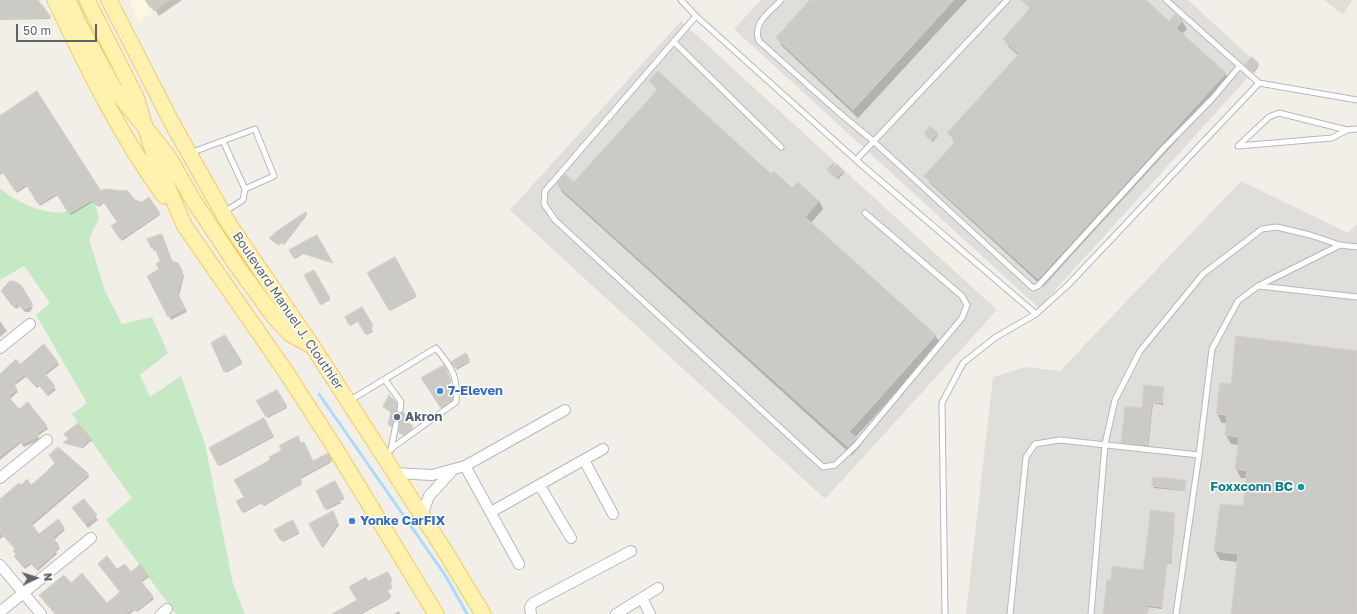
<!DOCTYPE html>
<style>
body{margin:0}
#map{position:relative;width:1357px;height:614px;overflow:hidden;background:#f1efe8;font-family:"Golos Text",sans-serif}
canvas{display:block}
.north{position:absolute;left:16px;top:558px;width:40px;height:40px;-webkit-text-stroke:3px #fff;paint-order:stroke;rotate:86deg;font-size:11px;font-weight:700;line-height:16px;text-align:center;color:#5f6368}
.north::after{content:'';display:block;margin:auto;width:14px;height:18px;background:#5f6368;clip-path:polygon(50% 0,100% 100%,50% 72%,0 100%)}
.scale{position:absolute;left:16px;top:24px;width:81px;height:18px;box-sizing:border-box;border:2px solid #5f6368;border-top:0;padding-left:5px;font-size:12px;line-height:14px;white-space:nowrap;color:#5f6368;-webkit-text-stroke:3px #fff;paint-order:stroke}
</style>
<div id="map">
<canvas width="1357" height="614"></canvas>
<div class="north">N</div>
<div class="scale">50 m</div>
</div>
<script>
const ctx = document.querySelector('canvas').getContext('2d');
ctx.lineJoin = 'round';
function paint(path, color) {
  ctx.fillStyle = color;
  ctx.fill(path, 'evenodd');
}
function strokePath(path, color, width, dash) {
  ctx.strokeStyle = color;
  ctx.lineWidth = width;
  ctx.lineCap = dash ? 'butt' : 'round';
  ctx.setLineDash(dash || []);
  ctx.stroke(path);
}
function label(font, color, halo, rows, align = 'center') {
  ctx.font = font + ' "Golos Text",sans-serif';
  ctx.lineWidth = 3;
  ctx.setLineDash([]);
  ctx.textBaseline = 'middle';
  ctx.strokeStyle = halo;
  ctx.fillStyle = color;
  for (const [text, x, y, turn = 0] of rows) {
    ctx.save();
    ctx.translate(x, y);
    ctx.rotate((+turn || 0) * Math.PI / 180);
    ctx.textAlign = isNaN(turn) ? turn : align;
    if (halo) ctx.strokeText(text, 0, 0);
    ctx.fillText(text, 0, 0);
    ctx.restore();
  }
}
const commercial = new Path2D(`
 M 129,0 L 171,0 L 138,22 Z`);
const industrial = new Path2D(`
 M 761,0 L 1188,0 L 1259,65 L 1039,308 L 734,29 Z
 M 681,21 L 997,310 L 825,499 L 510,210 Z
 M 1241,181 L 1348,233 L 1357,224 L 1357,614 L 966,614 L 993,377 L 1026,367 L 1060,371 Z`);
const education = new Path2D(`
 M 1324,0 L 1352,0 L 1343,15 Z`);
const green = new Path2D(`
 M 0,188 C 14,201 46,216 65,212 C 75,211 85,204 94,200 L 99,218 L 89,239 L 105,291 L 122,324 L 152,317 L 168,353 L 140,375 L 150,397 L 181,376 L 205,444 L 233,584 L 245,614 L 176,614 L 106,520 L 132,498 L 72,414 L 87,403 L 36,315 L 50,303 L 24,266 L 0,280 Z`);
const shadow = new Path2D(`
 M 0,0 L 37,0 L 51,19 L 0,20 Z
 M 145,0 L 182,0 L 159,16 L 153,7 L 150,8 Z
 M 812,0 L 967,0 L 858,118 L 782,46 L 777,38 Z
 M 1039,0 L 1145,0 L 1169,22 L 1182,21 L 1187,29 L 1182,34 L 1225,73 L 1230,82 L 1043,287 L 931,184 L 926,176 L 955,143 L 949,133 L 1019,56 L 1009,47 L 1004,39 Z
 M 1252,59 L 1259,66 L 1254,73 L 1247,67 Z
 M 651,81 L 771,175 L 792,190 L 819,201 L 823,209 L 811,223 L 935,335 L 940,343 L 855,438 L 860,446 L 852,455 L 562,192 L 558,184 L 574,184 L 658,91 Z
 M 0,117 L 101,192 L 142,203 L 149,199 L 160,215 L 122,241 L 113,226 L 118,223 L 105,202 L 99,207 L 94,201 L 71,215 L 58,195 L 40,206 L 28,186 L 17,193 L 4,172 L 0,175 Z
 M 937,134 L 938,135 L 933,142 L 926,136 Z
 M 843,171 L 844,173 L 838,179 L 829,172 Z
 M 306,213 L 307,215 L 284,245 L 282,243 L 279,245 L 271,240 L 270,239 Z
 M 317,236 L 332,263 L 303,254 L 295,259 L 291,250 Z
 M 149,240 L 172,262 L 178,264 L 184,276 L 179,296 L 187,312 L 171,320 L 148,277 L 160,270 L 161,262 L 156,250 L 154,251 Z
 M 394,258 L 416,297 L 390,311 L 369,273 Z
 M 314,271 L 330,300 L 321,305 L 305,276 Z
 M 14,282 L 20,286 L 33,307 L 30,312 L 25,312 L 20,306 L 16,309 L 2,291 L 7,284 Z
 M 362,309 L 373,327 L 371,328 L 373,332 L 367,335 L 358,321 L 351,326 L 346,317 Z
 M 0,321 L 7,331 L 0,337 Z
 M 224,336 L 242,364 L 226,373 L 212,343 Z
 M 1357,352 L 1357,614 L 1232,614 L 1238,562 L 1220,560 L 1215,551 L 1244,508 L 1247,478 L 1241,478 L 1236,469 L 1239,445 L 1231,444 L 1226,435 L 1227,423 L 1222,423 L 1217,414 L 1221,384 L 1232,385 Z
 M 466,355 L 470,362 L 457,370 L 453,362 Z
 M 16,360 L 20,365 L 57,362 L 59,365 L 45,376 L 56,390 L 48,396 L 40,386 L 37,388 L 27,376 L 14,386 L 18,392 L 10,399 L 19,410 L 46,426 L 48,429 L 38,436 L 40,440 L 24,447 L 21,443 L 0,460 L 0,374 Z
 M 444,367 L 451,382 L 448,386 L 453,395 L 453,402 L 442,409 L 422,378 Z
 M 1163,388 L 1163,405 L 1153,403 L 1148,447 L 1123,444 L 1122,442 L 1143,409 Z
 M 277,391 L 287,408 L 268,418 L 257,402 Z
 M 396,404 L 398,414 L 405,415 L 404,422 L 413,428 L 404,436 L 400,432 L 400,422 L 394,423 L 392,428 L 390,426 L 392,413 L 384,407 Z
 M 264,419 L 274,437 L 220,466 L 210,448 Z
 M 78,424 L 92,440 L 83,448 L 65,444 Z
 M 327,455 L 332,462 L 299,480 L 302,484 L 264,506 L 262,503 L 244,513 L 238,502 Z
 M 88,475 L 89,477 L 32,526 L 39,535 L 58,521 L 65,530 L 54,540 L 60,548 L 56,552 L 57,554 L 38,571 L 32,564 L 25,569 L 17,559 L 16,550 L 4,536 L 0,539 L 0,500 L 21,487 Z
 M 1185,481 L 1185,491 L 1154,488 L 1153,486 Z
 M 335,483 L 344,499 L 340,501 L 341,503 L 327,510 L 317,492 Z
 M 84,500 L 98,520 L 88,528 L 73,509 Z
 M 333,513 L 339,525 L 323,548 L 311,524 Z
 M 1175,513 L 1171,564 L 1167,563 L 1162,609 L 1148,607 L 1147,614 L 1104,614 L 1112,581 L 1144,571 Z
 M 293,522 L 299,534 L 283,542 L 276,530 Z
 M 117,570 L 131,574 L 147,574 L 149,577 L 141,583 L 154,599 L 137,612 L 135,610 L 130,614 L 55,614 L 71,585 L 107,604 L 121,593 Z
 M 388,573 L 392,581 L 390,583 L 392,588 L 387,591 L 391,598 L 362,614 L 334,614 L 358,601 L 368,583 Z
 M 399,611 L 400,614 L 394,614 Z`);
const stream = new Path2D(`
 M 319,394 L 445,575 L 467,614`);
const building = new Path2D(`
 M 0,0 L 38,0 L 51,17 L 0,19 Z
 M 148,0 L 168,0 L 154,11 Z
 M 810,0 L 954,0 L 853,110 L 776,38 Z
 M 1021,0 L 1146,0 L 1169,21 L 1175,14 L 1183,20 L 1176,28 L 1226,73 L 1038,279 L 924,176 L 956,141 L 947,133 L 1019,54 L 1003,39 L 1030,8 Z
 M 1252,57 L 1259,64 L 1252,72 L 1245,65 Z
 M 658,71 L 771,174 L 774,171 L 792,188 L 798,182 L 819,201 L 805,217 L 936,335 L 849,432 L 857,438 L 848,447 L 556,184 L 565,174 L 574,182 L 658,89 L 649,81 Z
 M 37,91 L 101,191 L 104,189 L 128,191 L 135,200 L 142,202 L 149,197 L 160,213 L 120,239 L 111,226 L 117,222 L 103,201 L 97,206 L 92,200 L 69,214 L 56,193 L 38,204 L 26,184 L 15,191 L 2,171 L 0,171 L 0,116 Z
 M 930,126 L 938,133 L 931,141 L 924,134 Z
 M 833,163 L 835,166 L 837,164 L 844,171 L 836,178 L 827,170 Z
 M 306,212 L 307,213 L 283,244 L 281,242 L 277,244 L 269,238 L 277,231 Z
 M 162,234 L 172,261 L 178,263 L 183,272 L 177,292 L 185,308 L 168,317 L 147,276 L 159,269 L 156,264 L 160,261 L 154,246 L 151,248 L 147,239 Z
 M 317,235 L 333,263 L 302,253 L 293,257 L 289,250 Z
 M 395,257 L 416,295 L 389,310 L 367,273 Z
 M 314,270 L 330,298 L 320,304 L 304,275 Z
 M 10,281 L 14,281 L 21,285 L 32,303 L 32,306 L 22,309 L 17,303 L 13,307 L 1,291 Z
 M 362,307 L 373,325 L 371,326 L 372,330 L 365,334 L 357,320 L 349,325 L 345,317 Z
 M 225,335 L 242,362 L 224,372 L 211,343 Z
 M 1236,336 L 1357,351 L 1357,614 L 1231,614 L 1238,554 L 1214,551 L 1220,504 L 1243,506 L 1247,471 L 1235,469 L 1239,437 L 1225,435 L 1227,415 L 1216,414 L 1220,383 L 1231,384 Z
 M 44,344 L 58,362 L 44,373 L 55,386 L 46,394 L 38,384 L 35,386 L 24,374 L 13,383 L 17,389 L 8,396 L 19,409 L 28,402 L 47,426 L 37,433 L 39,436 L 21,444 L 19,441 L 0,456 L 0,374 L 16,359 L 20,364 Z
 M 466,353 L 470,360 L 455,368 L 451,362 Z
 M 444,365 L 451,380 L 447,384 L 452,392 L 452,400 L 440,407 L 421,378 Z
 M 1144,385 L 1164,387 L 1162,403 L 1152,402 L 1147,445 L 1121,443 L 1125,406 L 1142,408 Z
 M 277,390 L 287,406 L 266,417 L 256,401 Z
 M 389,395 L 397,403 L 397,413 L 403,412 L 406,415 L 404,420 L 413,426 L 403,435 L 398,432 L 400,424 L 398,421 L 393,421 L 391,427 L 388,424 L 391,412 L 383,407 Z
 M 264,418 L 273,435 L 218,465 L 209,448 Z
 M 78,423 L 91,438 L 82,446 L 63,443 L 68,439 L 64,434 Z
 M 298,436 L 301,443 L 304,442 L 313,461 L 328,453 L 332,460 L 299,477 L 302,482 L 288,491 L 262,505 L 261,502 L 242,512 L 236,501 L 244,497 L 234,480 L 270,460 L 269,457 L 282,450 L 279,446 Z
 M 58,447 L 89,474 L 31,523 L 39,534 L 58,519 L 64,527 L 52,537 L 59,545 L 50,557 L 36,569 L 29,562 L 23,567 L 14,556 L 16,554 L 13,551 L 15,549 L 0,532 L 0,499 L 19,483 L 21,485 L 27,479 L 31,485 L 43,475 L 55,463 L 49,455 Z
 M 1153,477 L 1186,480 L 1185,490 L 1152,486 Z
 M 335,481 L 344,497 L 340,499 L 341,500 L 325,509 L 316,491 Z
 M 84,499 L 97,515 L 85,524 L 72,508 Z
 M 1151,510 L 1175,513 L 1170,562 L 1166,562 L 1162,607 L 1147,605 L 1146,614 L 1103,614 L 1107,579 L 1111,580 L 1112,566 L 1143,570 Z
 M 333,511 L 338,522 L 322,547 L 309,524 Z
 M 293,520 L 299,532 L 281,541 L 274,530 Z
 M 107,556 L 117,569 L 125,564 L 131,572 L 140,564 L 148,574 L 140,580 L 153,596 L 135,611 L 133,608 L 125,614 L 55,614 L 39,595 L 64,575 L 71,583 L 82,573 L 107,603 L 120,592 L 98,564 Z
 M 388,572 L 392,579 L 389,581 L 392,586 L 387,589 L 391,596 L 358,614 L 332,614 L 357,600 L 349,587 L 366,577 L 368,581 Z`);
const lane = new Path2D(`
 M 681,0 L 696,16 L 856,160 L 1036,314 L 1068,285 L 1259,83 L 1357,100
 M 781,0 C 769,13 752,23 759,41 L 837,111 L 872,140 L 1033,288 L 1038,286 L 1163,149 L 1212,99 L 1239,67
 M 1166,0 L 1259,83
 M 696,16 L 545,191 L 544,204 L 555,220 L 823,467 L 835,465 L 856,445 L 962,318 L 967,305 L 962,296 L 865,213
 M 674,42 L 781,147
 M 1347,130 L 1332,138 L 1238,146 L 1269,117 L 1279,113 L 1347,130 L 1357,129
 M 223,141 L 245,189 L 243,200 L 224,212
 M 190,153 L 255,129 L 274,176 L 245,189
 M 856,160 L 1007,0
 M 1259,286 L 1357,297
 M 385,380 L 401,402 L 400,410
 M 349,401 L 436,348 C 452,368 458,376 456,402 L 392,448
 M 391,450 L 396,424
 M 945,614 L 942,403 L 963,363 L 996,337 L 1036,314
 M 1010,614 L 1026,457 L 1035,444 L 1060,440 L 1199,455 L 1212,349 L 1238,301 L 1258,286 L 1340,245 L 1357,247
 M 1091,614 L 1105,444 L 1115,400 L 1140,351 L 1203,274 L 1262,229 L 1277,227 L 1310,235 L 1340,245
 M 1176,614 L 1199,455`);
const street = new Path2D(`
 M 0,348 L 30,324
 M 584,460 L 613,514
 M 465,466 L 519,564
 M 394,473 L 432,475 L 465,466 L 565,410
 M 0,478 L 47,440
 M 540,486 L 571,538
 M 491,512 L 603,449
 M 422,515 L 429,496 L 452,471
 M 0,565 L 41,614
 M 642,598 L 650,614
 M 0,612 L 91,538
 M 161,614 L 167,609
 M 531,614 L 530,607 L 533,603 L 631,551
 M 616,614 L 658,588`);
const primary = new Path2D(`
 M 55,0 C 87,68 120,135 164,196
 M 68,0 L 79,24 L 115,90 L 168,156 L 193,200 L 239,269 L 275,318 L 290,334 L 310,345
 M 87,0 L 136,97 L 154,155 L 184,225 L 286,372 L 335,448 L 436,614
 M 109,0 L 172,123 L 229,224 L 313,347 L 443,548 L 483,614`);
const markers = [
 [440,391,4,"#3f7fe0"],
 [397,417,4,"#5c6f8a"],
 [1301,487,4,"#0f9aa8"],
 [352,521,4,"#3f7fe0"]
];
const streetNames = [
 ["Boulevard Manuel J. Clouthier",288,311,56]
];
const shopNames = [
 ["7-Eleven",448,391],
 ["Yonke CarFIX",360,521]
];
const serviceNames = [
 ["Akron",405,417]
];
const cultureNames = [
 ["Foxxconn BC",1293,487]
];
paint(commercial, '#fef7e0');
paint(industrial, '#e0deda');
paint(education, '#e1ded6');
paint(green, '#c5e8c5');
paint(shadow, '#0003');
strokePath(stream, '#aadaff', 3);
paint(building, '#cccac5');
strokePath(building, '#d6d1c6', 1);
strokePath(lane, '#b5b8bc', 7);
strokePath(street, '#b5b8bc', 12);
strokePath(primary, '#f2c960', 17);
strokePath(lane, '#fff', 5);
strokePath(street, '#fff', 10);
strokePath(primary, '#fff2af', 15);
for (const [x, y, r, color] of markers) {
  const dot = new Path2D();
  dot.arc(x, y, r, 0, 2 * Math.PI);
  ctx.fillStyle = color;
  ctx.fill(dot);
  strokePath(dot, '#fff', 1.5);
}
label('13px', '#5f6368', '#fff', streetNames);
label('bold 13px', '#366cbe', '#fff', shopNames, 'left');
label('bold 13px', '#4e5e75', '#fff', serviceNames, 'left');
label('bold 13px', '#0d838f', '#fff', cultureNames, 'right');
</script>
